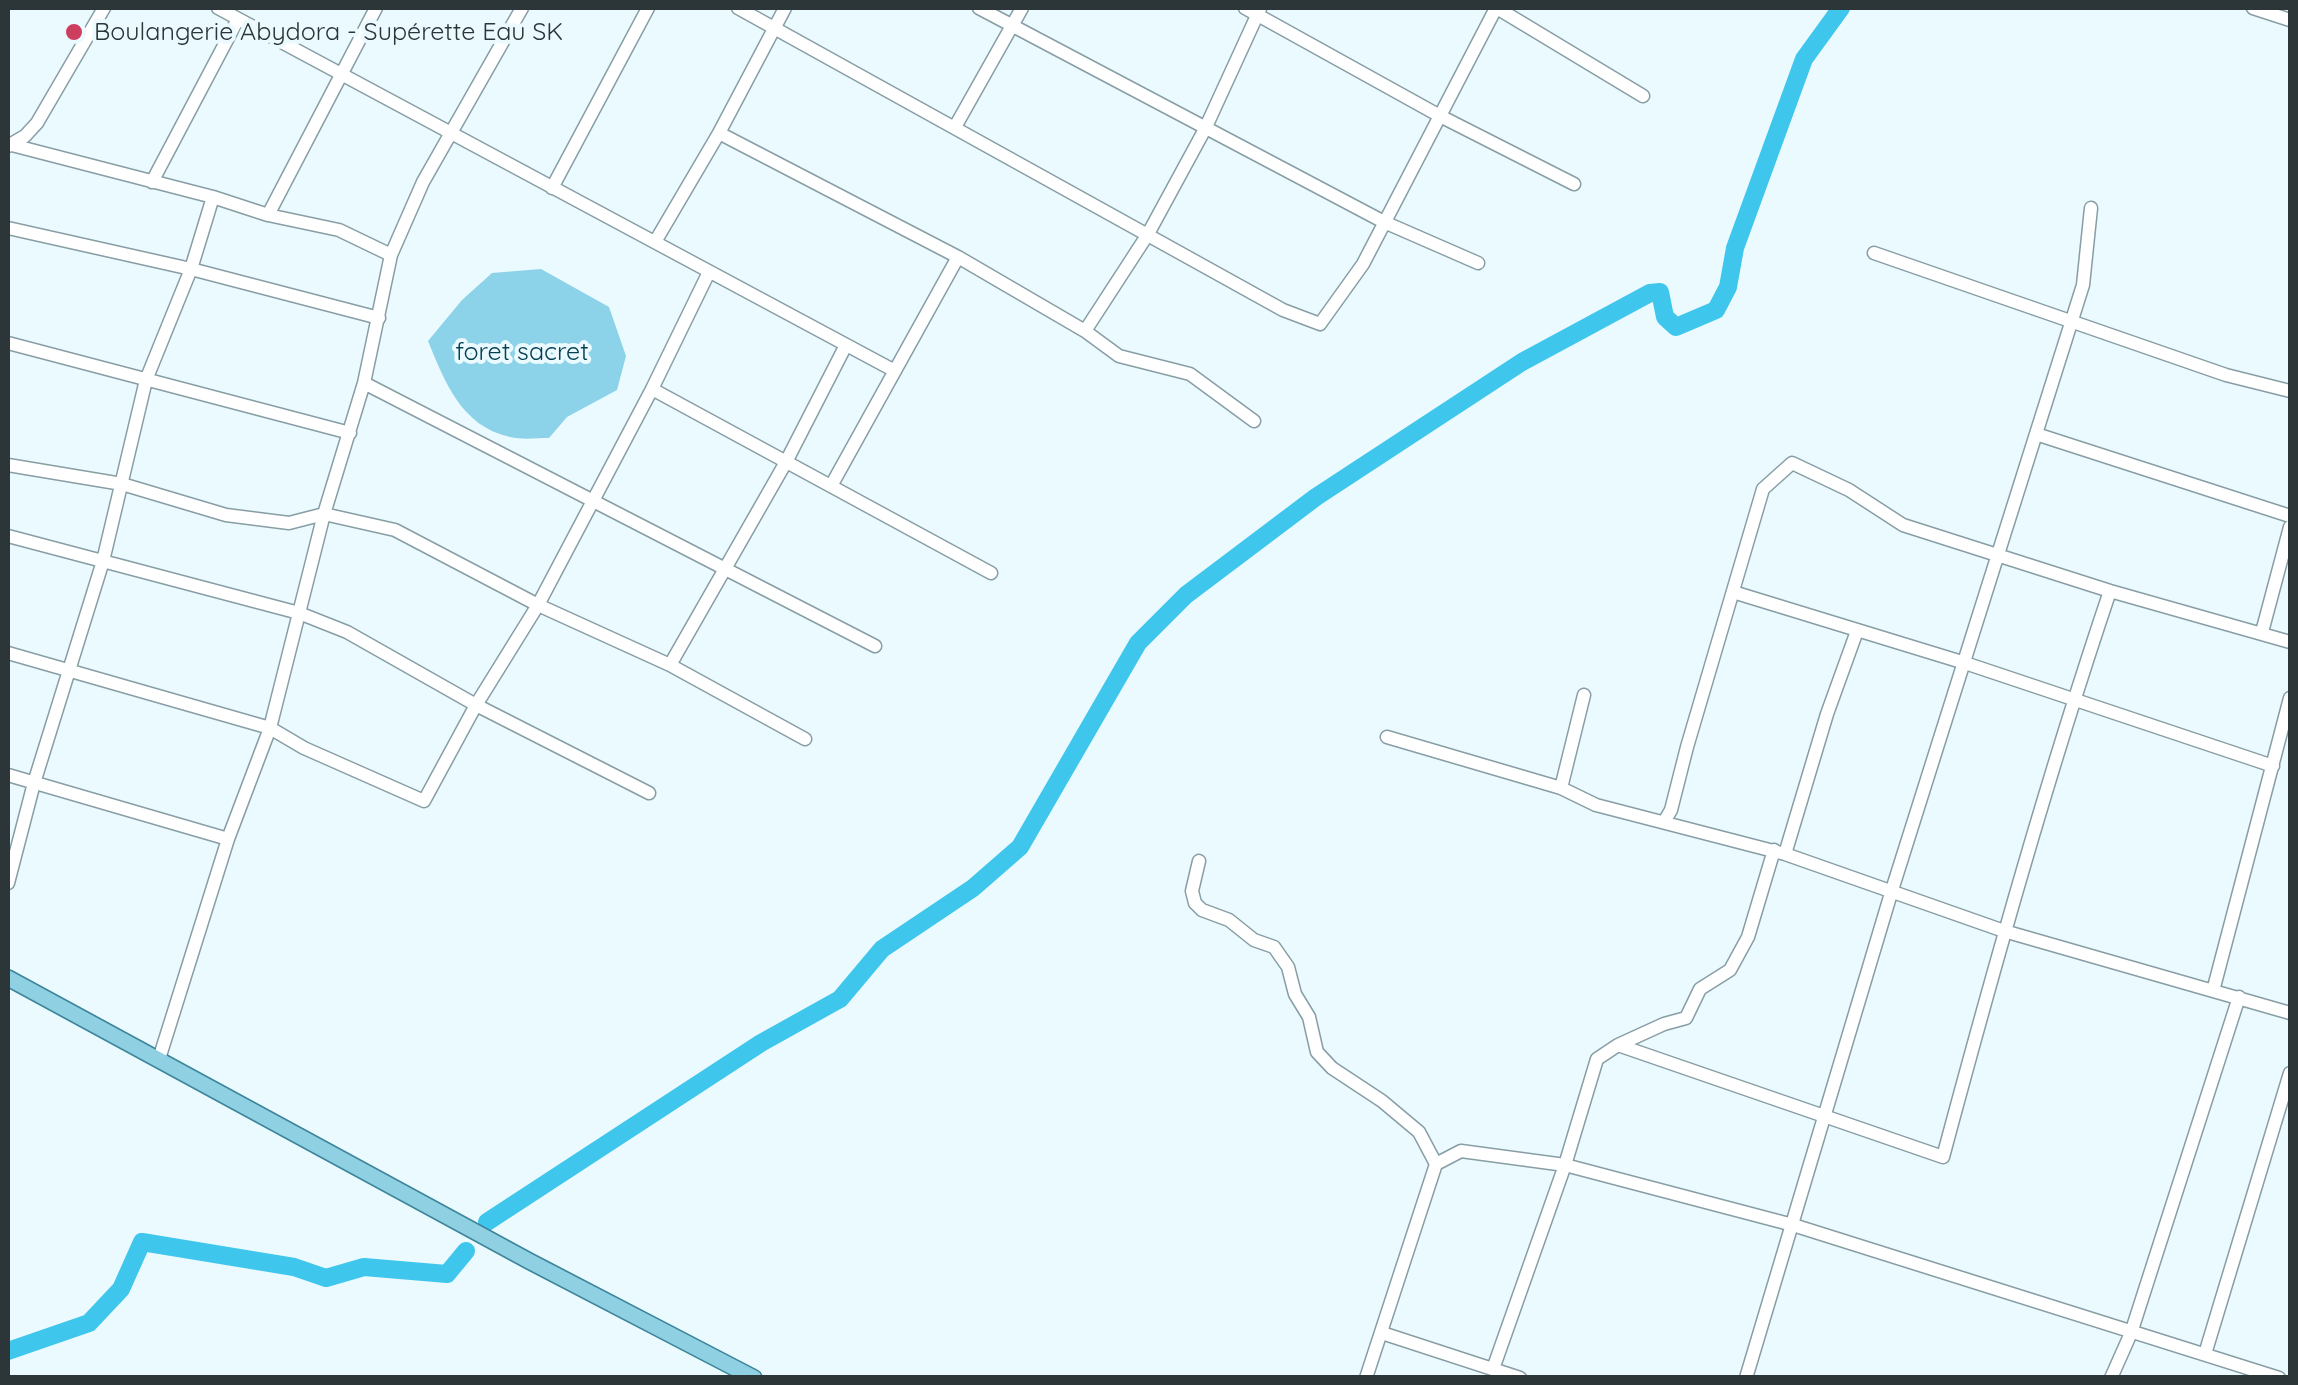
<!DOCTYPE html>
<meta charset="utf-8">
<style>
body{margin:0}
#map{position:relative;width:2298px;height:1385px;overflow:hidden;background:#ebfaff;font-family:Quicksand,sans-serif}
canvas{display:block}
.frame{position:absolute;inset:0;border:10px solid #2c3538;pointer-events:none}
</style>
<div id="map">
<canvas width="2298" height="1385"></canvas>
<div class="frame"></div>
</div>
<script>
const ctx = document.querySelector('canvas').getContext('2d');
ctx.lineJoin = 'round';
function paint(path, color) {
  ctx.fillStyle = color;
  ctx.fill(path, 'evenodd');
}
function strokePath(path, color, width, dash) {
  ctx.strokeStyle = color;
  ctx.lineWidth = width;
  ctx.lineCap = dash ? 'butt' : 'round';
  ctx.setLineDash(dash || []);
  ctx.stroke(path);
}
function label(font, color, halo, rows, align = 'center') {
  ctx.font = font + ' Quicksand,sans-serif';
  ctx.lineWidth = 8;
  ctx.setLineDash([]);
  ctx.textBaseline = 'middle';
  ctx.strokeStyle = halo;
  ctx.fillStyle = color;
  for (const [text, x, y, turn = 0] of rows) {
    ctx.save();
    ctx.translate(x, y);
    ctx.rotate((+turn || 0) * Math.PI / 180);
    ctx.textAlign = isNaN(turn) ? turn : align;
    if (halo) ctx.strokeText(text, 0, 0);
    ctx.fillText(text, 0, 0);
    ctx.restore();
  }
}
const green = new Path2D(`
 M 541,269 L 609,307 L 626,356 L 617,390 L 567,417 L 549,438 C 537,438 522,440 510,437 C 461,426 445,382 428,341 L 462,300 L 492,273 Z`);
const river = new Path2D(`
 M 487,1222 L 761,1043 L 840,999 L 882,949 L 973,888 L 1020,847 L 1138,643 L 1186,595 L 1316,497 L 1522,362 L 1650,293 L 1660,292 L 1665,317 L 1676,327 L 1716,310 L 1728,287 L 1735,248 L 1804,59 L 1841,8
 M 8,1351 L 89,1323 L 121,1289 L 142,1242 L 294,1267 L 326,1278 L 364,1267 L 447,1274 L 466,1251`);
const minor = new Path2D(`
 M 218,8 L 895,371
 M 738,8 L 1283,310 L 1320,324 L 1363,264 L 1496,8
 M 979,8 L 1384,222 L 1478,263
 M 1245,8 L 1440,116 L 1574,184
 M 1497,8 L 1643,96
 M 2253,8 L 2290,20
 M 955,127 L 1022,8
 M 719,133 L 958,257 L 1085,331 L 1119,356 L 1190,374 L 1254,421
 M 8,144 L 213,197 L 268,215 L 339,230 L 391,255
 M 8,146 L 25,136 L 37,123 L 104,8
 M 152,182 L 238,19
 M 552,188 L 648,8
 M 268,215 L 376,8
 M 8,228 L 191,269 L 379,318
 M 655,242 L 719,133 L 785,8
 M 1874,253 L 2226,375 L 2290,391
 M 1085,331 L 1148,234 L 1205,129 L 1260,9
 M 8,343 L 350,433
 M 364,383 L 875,646
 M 652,389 L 991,573
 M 2036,434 L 2290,516
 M 8,465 L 122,484 L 226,515 L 289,523 L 324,514 L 395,530 L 538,605 L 670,665 L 805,739
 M 831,486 L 958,257
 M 8,536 L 299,613 L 347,632 L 476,705 L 649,793
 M 1733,592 L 1965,663 L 2273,766
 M 2262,632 L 2290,527
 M 8,653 L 270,728 L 304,748 L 424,801 L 476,705 L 538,605 L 652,389 L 709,272
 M 670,665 L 786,462 L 846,345
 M 1387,737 L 1561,788 L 1596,805 L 1785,854 L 2004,931 L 2290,1013
 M 8,775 L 228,839
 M 1561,788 L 1584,695
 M 1664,822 L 1671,810 L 1687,747 L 1763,489 L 1792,463 L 1849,490 L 1903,525 L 2110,591 L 2290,642
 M 1785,854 L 1827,714 L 1857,631
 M 1199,861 L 1192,891 L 1195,903 L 1202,910 L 1229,920 L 1254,940 L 1274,947 L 1288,967 L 1295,994 L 1309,1017 L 1317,1052 L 1332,1068 L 1382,1101 L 1419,1132 L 1436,1164
 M 8,883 L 34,783 L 103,561 L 146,380 L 191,269 L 213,197
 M 2213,991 L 2290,698
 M 1618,1045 L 1943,1157 C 1994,967 2047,778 2110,591
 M 159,1059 L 228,839 L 270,728 L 324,514 L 364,383 L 391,255 L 423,182 L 522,8
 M 1382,1333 L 1520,1378
 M 2205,1354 L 2290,1073
 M 1493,1369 L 1565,1165 L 1597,1059 L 1618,1045 L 1664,1024 L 1686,1018 L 1700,989 L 1730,970 L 1748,937 L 1774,850
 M 1366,1378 L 1436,1164 L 1461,1151 L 1565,1165 L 1793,1225 L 2279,1378
 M 1746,1378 L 1892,890 L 2083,285 L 2091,208
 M 2111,1378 L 2131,1333 L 2239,997`);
const major = new Path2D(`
 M 8,978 L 529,1261 L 754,1378`);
const markers = [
 [74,32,10,"#cd3d5f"]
];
const poiNames = [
 ["Boulangerie Abydora - Supérette Eau SK",94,32]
];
const parkNames = [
 ["foret sacret",522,352]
];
paint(green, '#8cd2e9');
strokePath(river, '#3ec6ec', 18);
strokePath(minor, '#879ea5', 15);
strokePath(major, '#3c859a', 18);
strokePath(minor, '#fff', 12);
strokePath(major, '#8fd0e2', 15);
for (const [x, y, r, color] of markers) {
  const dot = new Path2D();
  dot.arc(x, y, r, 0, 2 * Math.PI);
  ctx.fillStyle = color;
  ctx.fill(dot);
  strokePath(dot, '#ebfaff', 4);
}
label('25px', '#2c3538', '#ebfaff', poiNames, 'left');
label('25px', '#044151', '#ebfaff', parkNames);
</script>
